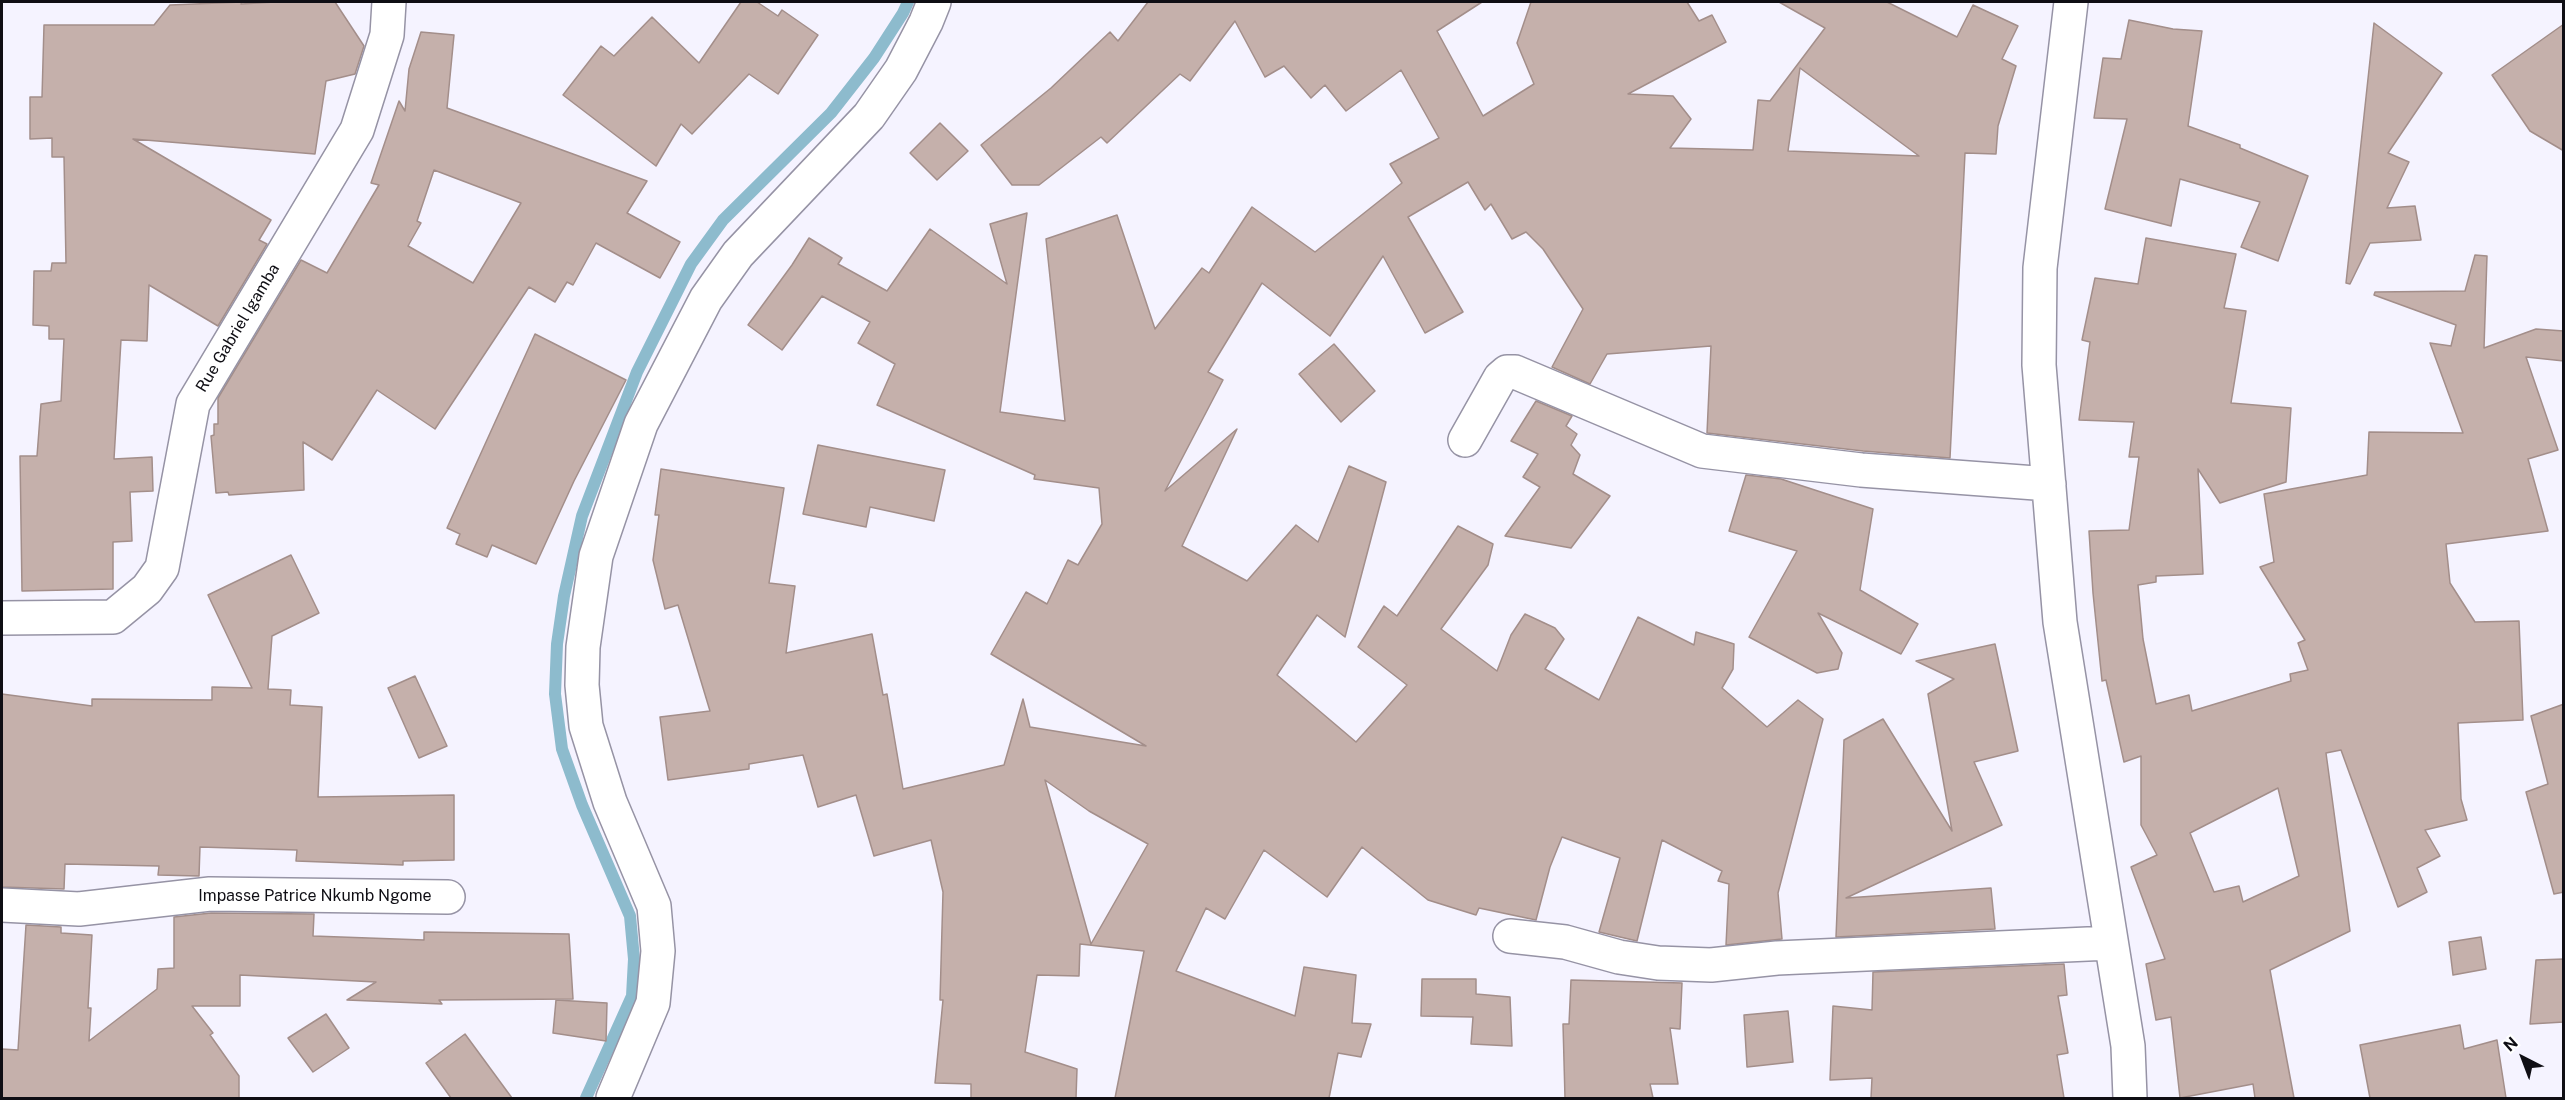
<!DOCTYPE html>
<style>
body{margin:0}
#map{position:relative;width:2565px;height:1100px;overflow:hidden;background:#f5f3ff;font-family:"Public Sans",sans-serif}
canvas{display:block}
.frame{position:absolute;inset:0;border:3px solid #0f0e14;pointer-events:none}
.north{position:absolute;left:2493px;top:1028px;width:60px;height:60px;-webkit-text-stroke:4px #fff;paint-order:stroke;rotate:318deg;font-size:16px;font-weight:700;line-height:24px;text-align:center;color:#0f0e14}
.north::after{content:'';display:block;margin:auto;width:21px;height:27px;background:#0f0e14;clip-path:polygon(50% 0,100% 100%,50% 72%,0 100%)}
</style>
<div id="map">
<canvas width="2565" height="1100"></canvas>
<div class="frame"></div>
<div class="north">N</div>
</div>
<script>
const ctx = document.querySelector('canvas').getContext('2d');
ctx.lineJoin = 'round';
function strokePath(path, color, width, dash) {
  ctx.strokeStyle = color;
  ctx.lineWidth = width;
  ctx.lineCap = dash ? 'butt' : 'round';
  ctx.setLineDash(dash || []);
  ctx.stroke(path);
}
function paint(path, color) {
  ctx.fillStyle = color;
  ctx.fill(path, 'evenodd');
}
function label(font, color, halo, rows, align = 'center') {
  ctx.font = font + ' "Public Sans",sans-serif';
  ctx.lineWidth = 5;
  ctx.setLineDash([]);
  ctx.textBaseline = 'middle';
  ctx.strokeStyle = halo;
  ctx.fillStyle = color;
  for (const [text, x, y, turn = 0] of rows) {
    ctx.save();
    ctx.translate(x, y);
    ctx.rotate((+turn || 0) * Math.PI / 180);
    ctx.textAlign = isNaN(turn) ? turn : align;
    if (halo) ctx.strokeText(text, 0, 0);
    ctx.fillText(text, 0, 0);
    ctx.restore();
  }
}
const stream = new Path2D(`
 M 586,1098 L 632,996 L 634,959 L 630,916 L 582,805 L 562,749 L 555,694 L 557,644 L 564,596 L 582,516 L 637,372 L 691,264 L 723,220 L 831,113 L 874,58 L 903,13 L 908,2`);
const building = new Path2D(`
 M 242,2 L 241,4 L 275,2 L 335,2 L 364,46 L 355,74 L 326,81 L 315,154 L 133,139 L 271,220 L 259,240 L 267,244 L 218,326 L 149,285 L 147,341 L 121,340 L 114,459 L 152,457 L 153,491 L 130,492 L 132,541 L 113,542 L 113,589 L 22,591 L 20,456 L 37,456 L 41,404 L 61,401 L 64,339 L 49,339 L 49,326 L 33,325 L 34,271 L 51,271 L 52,263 L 66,263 L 64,157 L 52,157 L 52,138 L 30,139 L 30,97 L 42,97 L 44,25 L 154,25 L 170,5 Z
 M 741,2 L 757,2 L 778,16 L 782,10 L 818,35 L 778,94 L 749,74 L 692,134 L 681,124 L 656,166 L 563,95 L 601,46 L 614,56 L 652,17 L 699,63 Z
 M 1148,2 L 1482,2 L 1437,31 L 1483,116 L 1534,84 L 1517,43 L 1531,2 L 1687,2 L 1699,21 L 1712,15 L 1726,42 L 1628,94 L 1673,96 L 1691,119 L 1670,148 L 1753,150 L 1758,100 L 1770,101 L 1825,28 L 1779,2 L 1887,2 L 1957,37 L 1973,5 L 2018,26 L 2002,59 L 2016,66 L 1998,126 L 1996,154 L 1965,153 L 1950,458 L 1863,451 L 1707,433 L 1711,346 L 1607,354 L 1590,384 L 1552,367 L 1583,309 L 1543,249 L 1526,232 L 1512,239 L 1491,204 L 1485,210 L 1468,182 L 1408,217 L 1463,312 L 1425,333 L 1383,256 L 1330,336 L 1262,283 L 1208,372 L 1223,380 L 1165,491 L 1237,429 L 1182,546 L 1247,581 L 1296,525 L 1318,542 L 1349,466 L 1386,482 L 1345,637 L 1317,615 L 1277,675 L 1356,742 L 1407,685 L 1358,647 L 1384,606 L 1397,616 L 1458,526 L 1493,544 L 1488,565 L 1441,629 L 1497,671 L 1511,635 L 1525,614 L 1555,628 L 1564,639 L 1545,669 L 1599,700 L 1638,617 L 1694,645 L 1696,632 L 1734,644 L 1733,669 L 1722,688 L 1767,727 L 1798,700 L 1823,719 L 1778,893 L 1782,939 L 1726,945 L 1729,884 L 1718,881 L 1722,871 L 1662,840 L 1637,941 L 1599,932 L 1620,858 L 1562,837 L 1550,867 L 1536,920 L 1479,908 L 1476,915 L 1428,900 L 1362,847 L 1327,897 L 1264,850 L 1225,919 L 1206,908 L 1176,971 L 1295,1016 L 1304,967 L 1356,975 L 1352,1023 L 1371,1024 L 1361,1057 L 1338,1053 L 1329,1098 L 1115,1098 L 1144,951 L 1080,944 L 1079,976 L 1037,975 L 1025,1052 L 1077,1069 L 1076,1098 L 971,1098 L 971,1084 L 935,1083 L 943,1000 L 940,1000 L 943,892 L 931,840 L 874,856 L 856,795 L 818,807 L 803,755 L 749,764 L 749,769 L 668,780 L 660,717 L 710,711 L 678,605 L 665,609 L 653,560 L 659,515 L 655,515 L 661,469 L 784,488 L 769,583 L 795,586 L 786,653 L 872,634 L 883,695 L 887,694 L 903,789 L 1004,765 L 1023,699 L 1030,727 L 1146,746 L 991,654 L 1026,592 L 1047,604 L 1068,560 L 1078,565 L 1102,524 L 1099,488 L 1034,479 L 1035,475 L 877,405 L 895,364 L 858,343 L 870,322 L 822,296 L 782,350 L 748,325 L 792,265 L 809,238 L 842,258 L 838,264 L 887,291 L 930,229 L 1007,284 L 990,224 L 1027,213 L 1000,412 L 1065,421 L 1046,239 L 1117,215 L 1155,329 L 1202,268 L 1209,273 L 1252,207 L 1315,252 L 1402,183 L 1390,164 L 1439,138 L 1401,70 L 1346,111 L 1325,85 L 1311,98 L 1284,66 L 1265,77 L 1235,21 L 1190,81 L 1180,74 L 1107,143 L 1101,137 L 1039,185 L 1012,185 L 981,145 L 1051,88 L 1110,32 L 1118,41 ZM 1800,68 L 1919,156 L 1788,151 ZM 1045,780 L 1089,811 L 1148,844 L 1091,944 Z
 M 2129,20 L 2173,29 L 2202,31 L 2188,126 L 2240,145 L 2240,148 L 2308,176 L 2278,261 L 2241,247 L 2260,202 L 2180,179 L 2171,226 L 2105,209 L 2127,119 L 2094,118 L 2103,58 L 2121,59 Z
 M 2374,23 L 2442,73 L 2388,153 L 2409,162 L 2387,208 L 2415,206 L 2421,240 L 2370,243 L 2350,284 L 2346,283 Z
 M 2564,24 L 2564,151 L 2530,131 L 2492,75 Z
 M 421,32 L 454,35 L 447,108 L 647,181 L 627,213 L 680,242 L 660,278 L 596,243 L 573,285 L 567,282 L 555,302 L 529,287 L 435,429 L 377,390 L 332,460 L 303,442 L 304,490 L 229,495 L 228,492 L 216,493 L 211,436 L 214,435 L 214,424 L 218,424 L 218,398 L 301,260 L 327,273 L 379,185 L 371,183 L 399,101 L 405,111 L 409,69 ZM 434,170 L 521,203 L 473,283 L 408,246 L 421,223 L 417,221 Z
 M 940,123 L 968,151 L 937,180 L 910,153 Z
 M 2146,238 L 2236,254 L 2224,308 L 2246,311 L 2231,403 L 2291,408 L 2286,482 L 2220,503 L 2198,469 L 2203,574 L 2156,576 L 2156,582 L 2138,585 L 2143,639 L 2156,704 L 2189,695 L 2192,711 L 2291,681 L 2290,674 L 2308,670 L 2298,643 L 2305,640 L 2260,567 L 2274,562 L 2264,494 L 2367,475 L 2369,432 L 2463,433 L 2430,343 L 2451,346 L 2456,325 L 2374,295 L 2375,292 L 2465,291 L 2475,255 L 2487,256 L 2484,348 L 2536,329 L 2564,331 L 2564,361 L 2526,357 L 2558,450 L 2528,459 L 2548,531 L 2446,544 L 2450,583 L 2475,622 L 2519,621 L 2523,720 L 2458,723 L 2461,799 L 2467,820 L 2425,830 L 2440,856 L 2417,868 L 2427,892 L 2398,907 L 2341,750 L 2326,753 L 2350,931 L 2270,970 L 2294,1098 L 2255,1098 L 2253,1084 L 2180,1098 L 2171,1017 L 2156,1020 L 2146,964 L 2165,959 L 2131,867 L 2157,855 L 2141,825 L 2141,756 L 2124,762 L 2106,680 L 2102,681 L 2093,593 L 2089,531 L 2129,530 L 2139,457 L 2129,457 L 2134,422 L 2079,420 L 2090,342 L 2082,340 L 2095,278 L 2138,284 ZM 2278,788 L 2299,876 L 2243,902 L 2239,886 L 2214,892 L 2190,833 Z
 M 535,334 L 626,380 L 574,481 L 536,564 L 492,545 L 487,557 L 456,544 L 460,534 L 447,528 Z
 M 1334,344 L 1375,391 L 1341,422 L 1299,374 Z
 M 1536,401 L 1572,416 L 1566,426 L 1577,434 L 1571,445 L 1580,455 L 1573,474 L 1610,496 L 1571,548 L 1505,536 L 1540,487 L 1523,477 L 1538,454 L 1511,441 Z
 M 818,445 L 945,470 L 934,521 L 870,507 L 866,527 L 803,514 Z
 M 1746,475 L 1781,479 L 1873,509 L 1860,590 L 1918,624 L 1901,654 L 1818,613 L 1842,653 L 1838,669 L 1817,673 L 1749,637 L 1797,551 L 1729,531 Z
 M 291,555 L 319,613 L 272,636 L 268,689 L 291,690 L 290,705 L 322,707 L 318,797 L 454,795 L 454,860 L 403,861 L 403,865 L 296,861 L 297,850 L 200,847 L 199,876 L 158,875 L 159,866 L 65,864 L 64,889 L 2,887 L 2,694 L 92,706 L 92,699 L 212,700 L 212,687 L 252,688 L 208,595 Z
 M 1995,644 L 2018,751 L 1974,762 L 2002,825 L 1846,898 L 1991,888 L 1995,929 L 1836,937 L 1844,740 L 1883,719 L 1952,831 L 1928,694 L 1954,679 L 1916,661 Z
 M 415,676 L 447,746 L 419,758 L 388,688 Z
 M 2564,704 L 2564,892 L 2554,894 L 2526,792 L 2548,784 L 2531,716 Z
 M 211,913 L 314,914 L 313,936 L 424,940 L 424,932 L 569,934 L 573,999 L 439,1000 L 442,1004 L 347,1000 L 376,982 L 240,975 L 240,1006 L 192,1006 L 213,1033 L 210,1035 L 239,1076 L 239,1098 L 2,1098 L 2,1049 L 18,1050 L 26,925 L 61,927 L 61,933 L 92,935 L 88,1008 L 91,1008 L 89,1041 L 157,989 L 158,969 L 174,968 L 174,917 Z
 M 2481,937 L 2486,969 L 2453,975 L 2449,942 Z
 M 2564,959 L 2564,1022 L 2530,1024 L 2536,960 Z
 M 2064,964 L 2067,995 L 2058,996 L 2068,1053 L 2057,1055 L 2064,1098 L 1871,1098 L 1872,1078 L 1830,1080 L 1833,1006 L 1872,1010 L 1873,972 Z
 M 1422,979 L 1476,979 L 1476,994 L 1510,997 L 1512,1046 L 1471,1044 L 1473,1017 L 1421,1016 Z
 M 1571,980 L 1682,983 L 1680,1029 L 1670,1028 L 1678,1084 L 1650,1084 L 1653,1098 L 1565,1098 L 1563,1024 L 1569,1024 Z
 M 556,1000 L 607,1003 L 606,1041 L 553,1033 Z
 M 1788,1011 L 1793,1062 L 1747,1067 L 1744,1015 Z
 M 326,1014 L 349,1048 L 313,1072 L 288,1038 Z
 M 2460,1025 L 2464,1049 L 2497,1040 L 2506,1098 L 2370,1098 L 2360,1045 Z
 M 465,1034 L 512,1098 L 451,1098 L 426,1063 Z`);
const minor = new Path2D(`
 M 2071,2 L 2040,268 L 2039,365 L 2060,622 L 2128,1046 L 2130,1098
 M 1465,440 L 1500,378 L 1507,372 L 1515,372 L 1702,451 L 1861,470 L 2049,484
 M 2,618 L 113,617 L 147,589 L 162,568 L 193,404 L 357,130 L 387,35 L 389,2
 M 2,905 L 79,909 L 210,894 L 448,897
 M 1510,936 L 1565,942 L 1619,957 L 1658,963 L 1711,965 L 1777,958 L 2110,943
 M 613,1098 L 653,1003 L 658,951 L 654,906 L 610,802 L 586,726 L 582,685 L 583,647 L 596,556 L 641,424 L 706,299 L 738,254 L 869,116 L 901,70 L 926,22 L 934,2`);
const streetNames = [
 ["Rue Gabriel Igamba",238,328,-59],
 ["Impasse Patrice Nkumb Ngome",315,896]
];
strokePath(stream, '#8dbbcd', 12);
paint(building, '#c5b0ab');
strokePath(building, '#a38e8a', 1.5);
strokePath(minor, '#9693a5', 36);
strokePath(minor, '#fff', 33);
label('16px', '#0f0e14', '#fff', streetNames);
</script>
